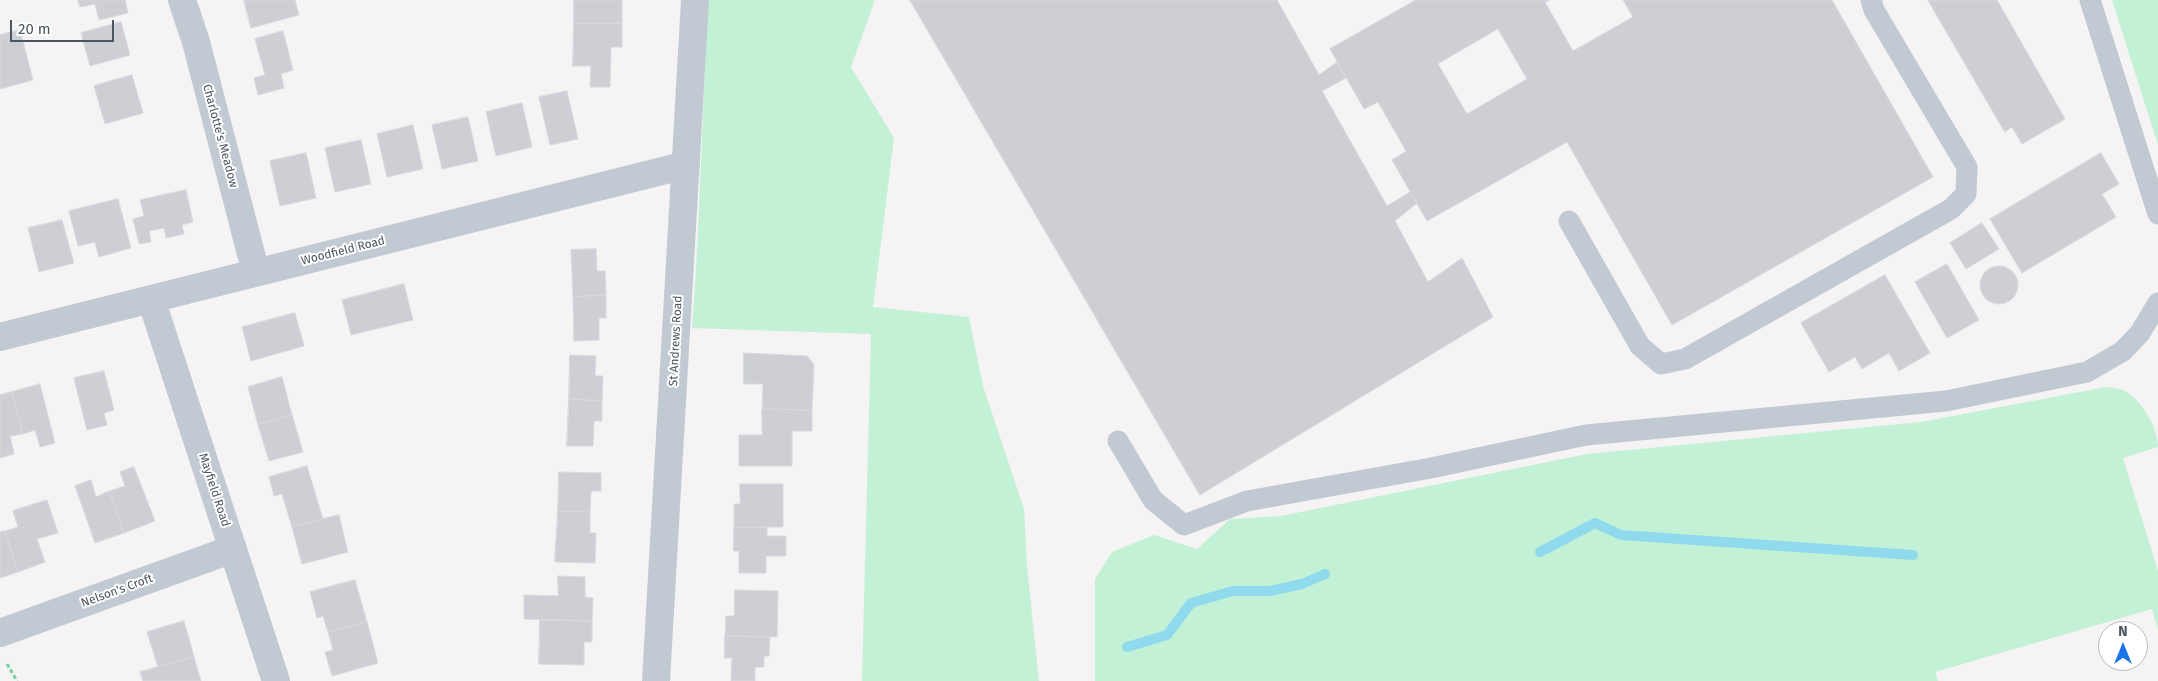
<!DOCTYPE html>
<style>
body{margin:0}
#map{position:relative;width:2158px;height:681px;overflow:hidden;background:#f5f3f3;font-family:"Fira Sans",sans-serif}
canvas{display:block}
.north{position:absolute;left:2098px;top:621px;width:50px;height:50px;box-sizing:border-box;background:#fff;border:1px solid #b7bbc0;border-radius:50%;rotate:0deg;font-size:14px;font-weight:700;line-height:20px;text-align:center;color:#4a5661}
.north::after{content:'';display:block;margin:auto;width:18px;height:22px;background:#1a73e8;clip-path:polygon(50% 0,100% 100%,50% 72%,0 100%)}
.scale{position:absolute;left:10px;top:20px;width:104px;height:22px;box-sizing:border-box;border:2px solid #4a5661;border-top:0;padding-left:6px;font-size:15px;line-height:18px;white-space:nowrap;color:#4a5661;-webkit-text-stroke:4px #fff;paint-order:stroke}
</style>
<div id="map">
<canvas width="2158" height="681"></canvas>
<div class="north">N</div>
<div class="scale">20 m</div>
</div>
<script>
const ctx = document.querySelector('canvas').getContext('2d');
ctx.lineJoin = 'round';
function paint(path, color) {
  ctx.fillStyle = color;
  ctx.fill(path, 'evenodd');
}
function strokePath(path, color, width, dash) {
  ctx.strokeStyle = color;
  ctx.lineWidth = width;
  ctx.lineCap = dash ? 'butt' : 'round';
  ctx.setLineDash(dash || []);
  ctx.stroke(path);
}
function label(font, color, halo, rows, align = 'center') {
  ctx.font = font + ' "Fira Sans",sans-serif';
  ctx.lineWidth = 4;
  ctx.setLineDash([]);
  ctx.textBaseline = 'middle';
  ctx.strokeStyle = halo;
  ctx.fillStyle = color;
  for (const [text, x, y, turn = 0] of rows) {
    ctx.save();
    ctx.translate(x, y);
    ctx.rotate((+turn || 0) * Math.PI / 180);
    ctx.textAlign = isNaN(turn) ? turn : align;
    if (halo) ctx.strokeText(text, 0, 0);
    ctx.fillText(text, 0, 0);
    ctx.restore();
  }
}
const green = new Path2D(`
 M 708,0 L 875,0 L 851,67 L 894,138 L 873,307 L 969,317 L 983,386 L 1024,509 L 1027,567 L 1039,681 L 862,681 L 871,334 L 692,328 L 697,254 Z
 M 2112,0 L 2158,0 L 2158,145 Z
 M 2106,387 C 2112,388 2121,388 2125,391 C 2142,401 2158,428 2158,447 L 2123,458 L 2158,571 L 2158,630 L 2152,609 L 1935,672 L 1938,681 L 1095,681 L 1095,579 L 1112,552 L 1154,535 L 1197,549 L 1230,519 L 1281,516 L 1587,454 L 1921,422 Z`);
const stream = new Path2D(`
 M 1540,552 L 1595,523 L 1621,535 L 1913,555
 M 1127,647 L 1167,635 L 1191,603 L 1233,591 L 1270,591 L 1302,584 L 1325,574`);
const building = new Path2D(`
 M 78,0 L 125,0 L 128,13 L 99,20 L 95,4 L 80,7 Z
 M 244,0 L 295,0 L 299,15 L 251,28 Z
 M 574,0 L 622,0 L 622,23 L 574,23 Z
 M 910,0 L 1277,0 L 1319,75 L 1337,62 L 1346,78 L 1322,91 L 1387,206 L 1410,192 L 1417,203 L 1395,221 L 1428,282 L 1462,258 L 1493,317 L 1200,495 Z
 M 1416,0 L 1549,0 L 1545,2 L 1573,51 L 1633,17 L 1623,0 L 1832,0 L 1933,177 L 1672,325 L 1567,142 L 1427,221 L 1392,160 L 1406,151 L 1378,102 L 1364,109 L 1330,49 ZM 1498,29 L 1527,79 L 1467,114 L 1438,64 Z
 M 1928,0 L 1997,0 L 2065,119 L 2022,144 L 2012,127 L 2005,132 Z
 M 121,22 L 130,55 L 90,66 L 81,33 Z
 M 574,23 L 622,23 L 622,47 L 611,47 L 610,87 L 590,87 L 591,66 L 573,66 Z
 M 20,30 L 33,80 L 0,89 L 0,35 Z
 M 283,31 L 293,70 L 281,74 L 284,88 L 258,95 L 254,78 L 265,75 L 255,39 Z
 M 132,75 L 143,113 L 105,124 L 94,86 Z
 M 567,91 L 578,139 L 550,145 L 539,97 Z
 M 522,103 L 532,147 L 496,156 L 486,112 Z
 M 468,117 L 478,161 L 442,169 L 432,125 Z
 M 413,125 L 423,169 L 387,177 L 377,134 Z
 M 361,140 L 371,184 L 335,192 L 325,148 Z
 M 306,153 L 316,198 L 280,206 L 270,161 Z
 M 2101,153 L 2119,184 L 2102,194 L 2116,217 L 2022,273 L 1990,219 Z
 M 186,190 L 193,222 L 182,225 L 184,234 L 166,238 L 164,228 L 149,231 L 151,242 L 139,244 L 133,219 L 144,216 L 140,200 Z
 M 118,199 L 131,248 L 99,257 L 95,242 L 78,246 L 69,211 Z
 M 62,220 L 74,263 L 39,272 L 28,228 Z
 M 1982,223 L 1999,249 L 1966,269 L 1950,243 Z
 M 596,249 L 597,271 L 605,271 L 606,295 L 573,297 L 571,250 Z
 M 1947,264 L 1979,320 L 1947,338 L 1915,282 Z
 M1980 285a19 19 0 1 1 38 0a19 19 0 1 1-38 0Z
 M 1885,275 L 1930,353 L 1899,371 L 1889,353 L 1862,369 L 1855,357 L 1829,372 L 1801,323 Z
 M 404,284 L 413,320 L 351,335 L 342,300 Z
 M 606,295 L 606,318 L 599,318 L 599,340 L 574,341 L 573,297 Z
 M 295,313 L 304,346 L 251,361 L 242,327 Z
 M 744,353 L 807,356 L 814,364 L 812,410 L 762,409 L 763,384 L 744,384 Z
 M 570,355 L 596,356 L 595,376 L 603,376 L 602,401 L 569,399 Z
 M 104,371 L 114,410 L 104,413 L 107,425 L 87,430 L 74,378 Z
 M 282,377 L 292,415 L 258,425 L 248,387 Z
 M 40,384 L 55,443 L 40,447 L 35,430 L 23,434 L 12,392 Z
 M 12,392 L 23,434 L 10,436 L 14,454 L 0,458 L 0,395 Z
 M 569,399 L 602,401 L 602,421 L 594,421 L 593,446 L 567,446 Z
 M 762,409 L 812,410 L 812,431 L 792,431 L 792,466 L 739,466 L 739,435 L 762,435 Z
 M 292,415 L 303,452 L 269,461 L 258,425 Z
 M 307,466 L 323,519 L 292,527 L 282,494 L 274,496 L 269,477 Z
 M 134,467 L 155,521 L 124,533 L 109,491 L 125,486 L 120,472 Z
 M 559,472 L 601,473 L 601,491 L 591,491 L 590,512 L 558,511 Z
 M 91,480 L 96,497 L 109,491 L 124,533 L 95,543 L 75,486 Z
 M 740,484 L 783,484 L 783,527 L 734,527 L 734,504 L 740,504 Z
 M 47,500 L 58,533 L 37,539 L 45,562 L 18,572 L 5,531 L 18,527 L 13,511 Z
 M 558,511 L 590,512 L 590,533 L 596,533 L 595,563 L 555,562 Z
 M 339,515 L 348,552 L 302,564 L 292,527 Z
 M 734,527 L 767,527 L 767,536 L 786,536 L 786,556 L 766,556 L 766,573 L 739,573 L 739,551 L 734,551 Z
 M 5,531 L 18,572 L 0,578 L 0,532 Z
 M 558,576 L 585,577 L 585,597 L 593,598 L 592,621 L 524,619 L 524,595 L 558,596 Z
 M 355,580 L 367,622 L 328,632 L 323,616 L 317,618 L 310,592 Z
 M 735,590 L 778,591 L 777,637 L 725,636 L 726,616 L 734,616 Z
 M 540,620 L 592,621 L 592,642 L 584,642 L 584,665 L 539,664 Z
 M 184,621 L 194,657 L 158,667 L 147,632 Z
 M 367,622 L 378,663 L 332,676 L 325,652 L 333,650 L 328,632 Z
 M 725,636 L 770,637 L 769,656 L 764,656 L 764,667 L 755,667 L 755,681 L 731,681 L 732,658 L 725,658 Z
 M 194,657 L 201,681 L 143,681 L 140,672 Z`);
const path = new Path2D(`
 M 7,664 L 17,681`);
const service = new Path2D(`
 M 2090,0 L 2158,214
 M 1569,221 L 1640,346 L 1661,364 L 1685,359 L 1951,209 L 1966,194 L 1967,167 L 1874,10 L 1871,0
 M 1118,441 L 1153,500 L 1184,525 L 1247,501 L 1431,468 L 1586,435 L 1946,401 L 2087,372 L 2123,351 L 2140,333 L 2158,303`);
const minor = new Path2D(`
 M 182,0 L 196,42 L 256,273
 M 151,299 L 276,681
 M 0,337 L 686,165
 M 0,633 L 233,549
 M 656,681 L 695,0`);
const streetNames = [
 ["Charlotte's Meadow",220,136,75],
 ["Woodfield Road",343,251,-14],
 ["St Andrews Road",676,341,-87],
 ["Mayfield Road",214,490,72],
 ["Nelson's Croft",117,591,-20]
];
paint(green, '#c3f1d5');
strokePath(stream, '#90daee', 10);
paint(building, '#cdcfd5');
strokePath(building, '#d7d9de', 1);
strokePath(path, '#7ad0a6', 3, [4, 2.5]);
strokePath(service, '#c1cad2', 21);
strokePath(minor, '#c1cad2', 28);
label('12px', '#4a5661', '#fff', streetNames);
</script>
